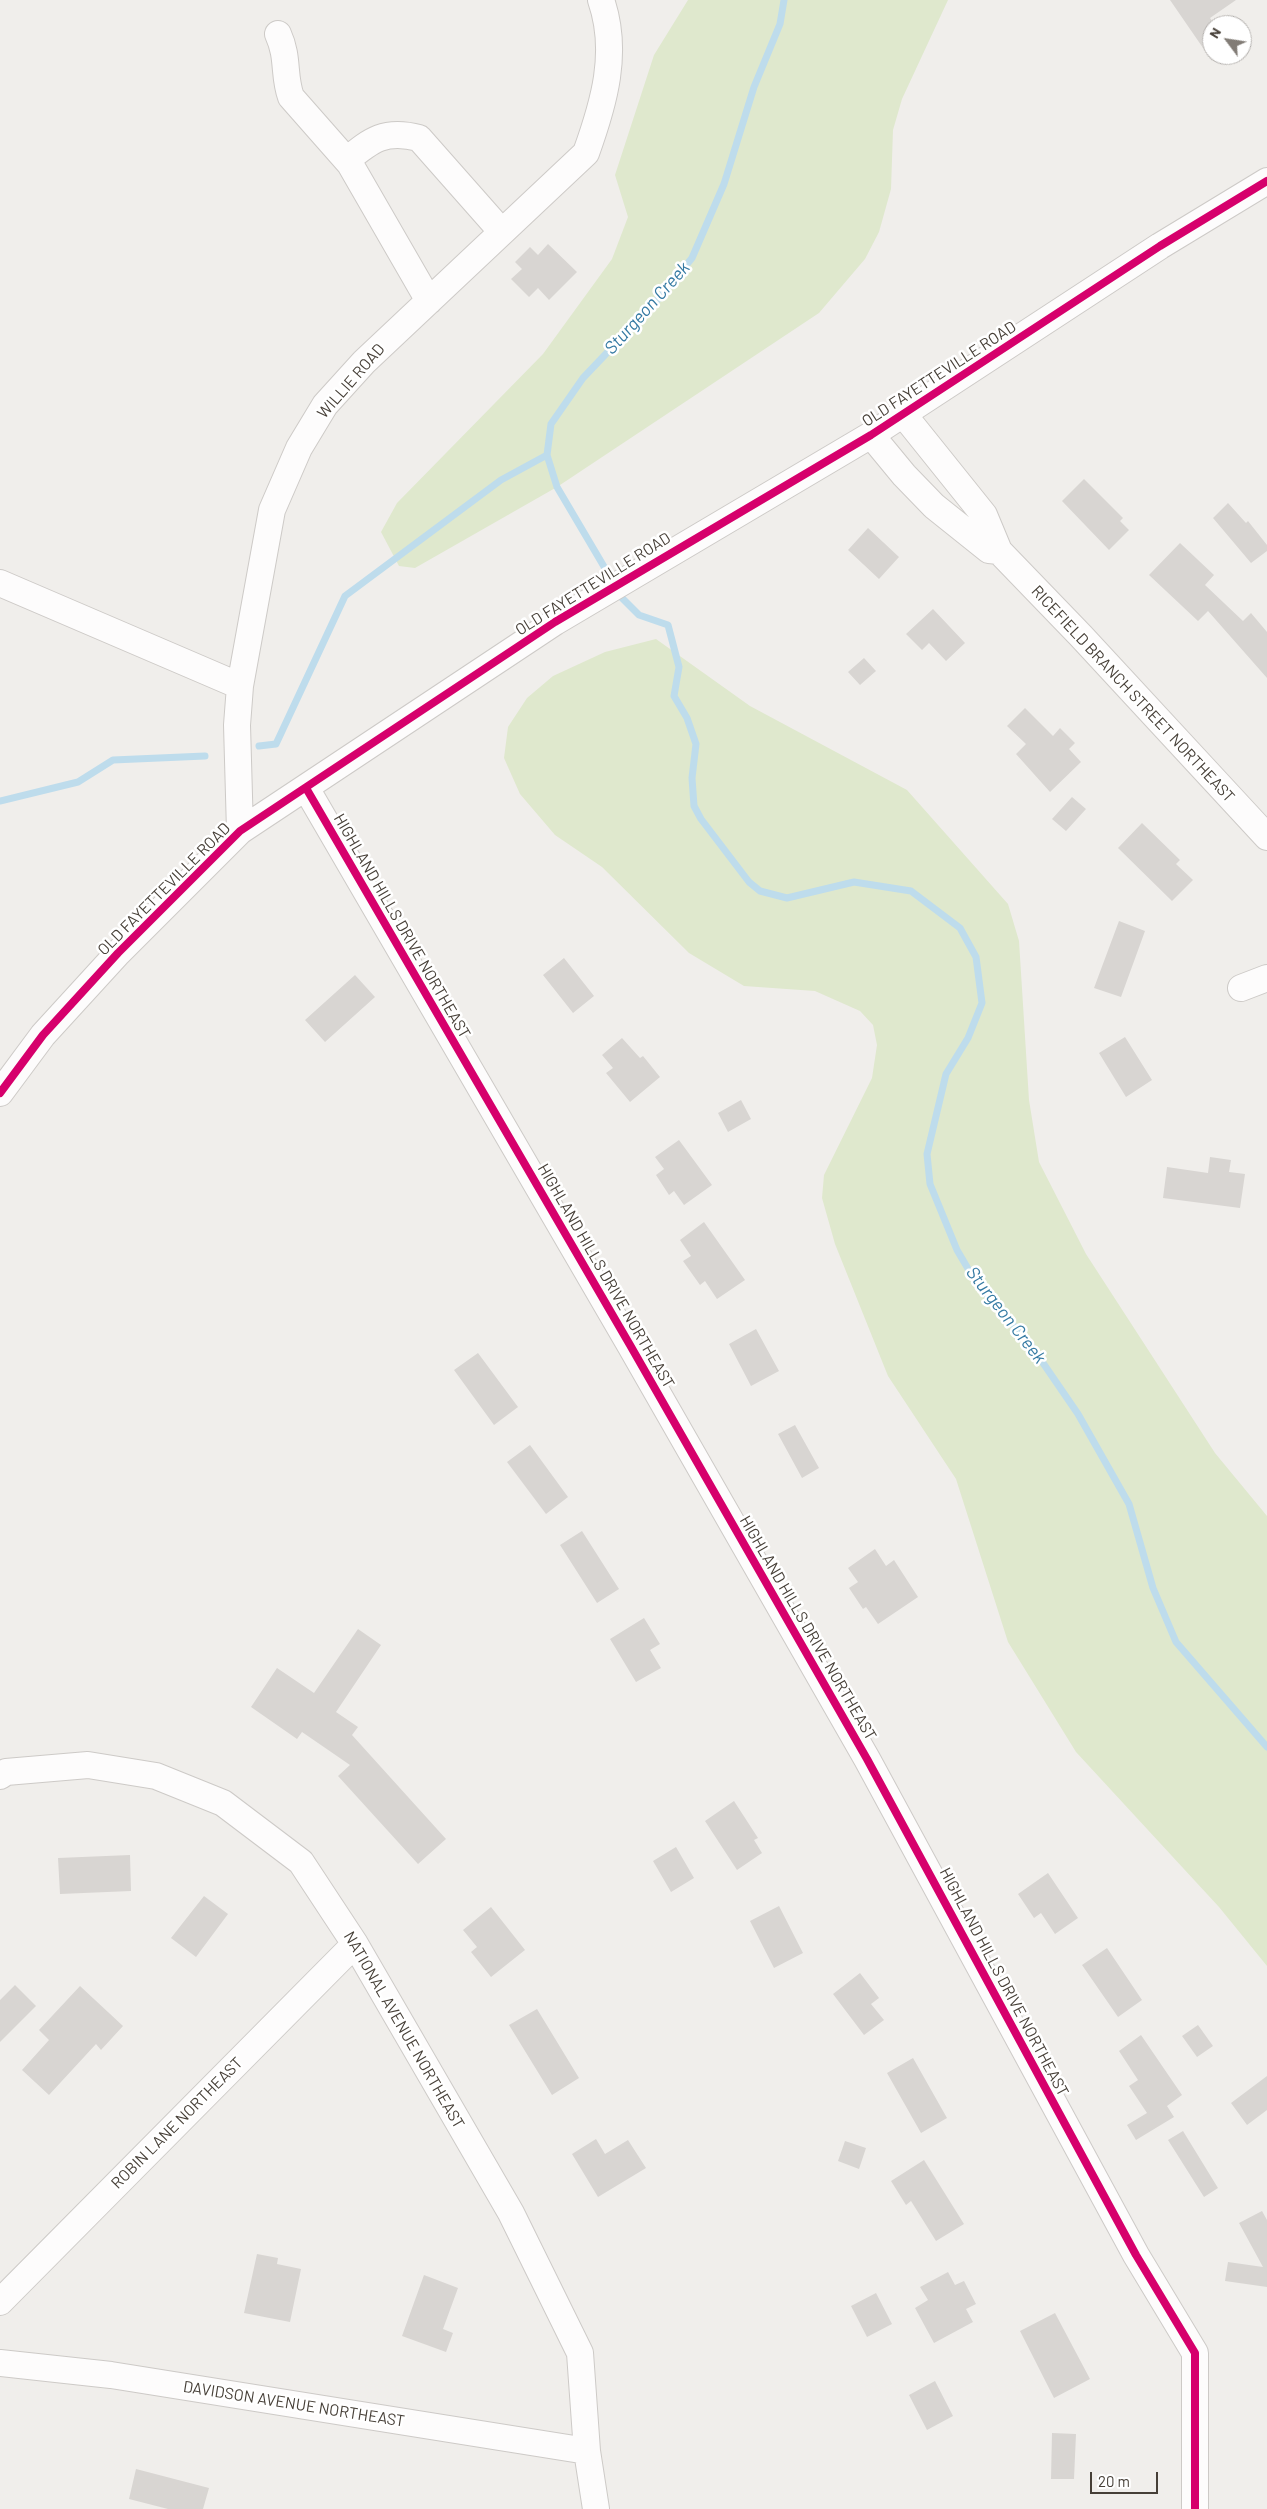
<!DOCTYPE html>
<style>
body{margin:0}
#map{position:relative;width:1267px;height:2509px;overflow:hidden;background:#f0eeeb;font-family:Barlow,sans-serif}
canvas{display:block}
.north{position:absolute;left:1202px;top:15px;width:50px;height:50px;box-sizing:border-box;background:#fff;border:1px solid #b5b2af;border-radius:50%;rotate:301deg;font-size:14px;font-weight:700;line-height:20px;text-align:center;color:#463f37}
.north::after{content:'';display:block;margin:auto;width:18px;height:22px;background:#827c76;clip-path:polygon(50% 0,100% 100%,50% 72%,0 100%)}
.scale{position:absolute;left:1090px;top:2472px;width:68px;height:22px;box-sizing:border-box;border:2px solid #463f37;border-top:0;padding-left:6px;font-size:15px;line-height:18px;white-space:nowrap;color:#463f37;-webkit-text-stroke:4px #fff;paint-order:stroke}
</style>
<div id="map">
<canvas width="1267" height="2509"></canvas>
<div class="north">N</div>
<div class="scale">20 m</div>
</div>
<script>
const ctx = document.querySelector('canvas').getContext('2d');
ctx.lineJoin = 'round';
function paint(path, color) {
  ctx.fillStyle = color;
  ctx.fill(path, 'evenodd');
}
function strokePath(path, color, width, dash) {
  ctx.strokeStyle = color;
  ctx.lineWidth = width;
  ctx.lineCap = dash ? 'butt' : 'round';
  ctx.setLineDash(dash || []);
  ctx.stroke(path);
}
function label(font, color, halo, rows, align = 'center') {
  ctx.font = font + ' Barlow,sans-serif';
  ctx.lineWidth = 5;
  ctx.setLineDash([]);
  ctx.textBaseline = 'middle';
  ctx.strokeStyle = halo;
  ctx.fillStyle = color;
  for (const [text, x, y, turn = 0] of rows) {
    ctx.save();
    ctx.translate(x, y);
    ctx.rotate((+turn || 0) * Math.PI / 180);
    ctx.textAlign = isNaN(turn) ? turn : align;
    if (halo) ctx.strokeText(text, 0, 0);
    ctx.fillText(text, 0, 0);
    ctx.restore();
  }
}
const green = new Path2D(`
 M 688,0 L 948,0 L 902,99 L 893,130 L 891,189 L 879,232 L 865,259 L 819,313 L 557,487 L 415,568 L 399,566 L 381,532 L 397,503 L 543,354 L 612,259 L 628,217 L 615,175 L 654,55 Z
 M 656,639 L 750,706 L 907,790 L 1008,904 L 1019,941 L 1029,1100 L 1039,1162 L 1086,1254 L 1215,1453 L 1267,1516 L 1267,1966 L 1219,1907 L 1076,1752 L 1008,1642 L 956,1479 L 888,1376 L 835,1244 L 822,1198 L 824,1175 L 872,1078 L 877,1045 L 873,1025 L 860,1011 L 815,991 L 744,986 L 689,953 L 602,867 L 555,835 L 520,794 L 504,758 L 508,727 L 527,698 L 553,676 L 605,652 Z`);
const stream = new Path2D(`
 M 606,570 L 557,487 L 547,455 L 551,424 L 583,378 L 661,296 L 692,258 L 724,184 L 754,87 L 780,24 L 784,0
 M 622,598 L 639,615 L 668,625 L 679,667 L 674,696 L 687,718 L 696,744 L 692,778 L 694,806 L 701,819 L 749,882 L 760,891 L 787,898 L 854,882 L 911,891 L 960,928 L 976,957 L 982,1003 L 968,1038 L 946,1074 L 927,1154 L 930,1184 L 957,1250 L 977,1284 L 1030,1344 L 1078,1414 L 1129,1504 L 1153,1588 L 1176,1642 L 1267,1747
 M 259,746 L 276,744 L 345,596 L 501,480 L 547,455
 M 0,801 L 78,782 L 113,760 L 205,756`);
const building = new Path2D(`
 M 1170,0 L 1236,0 L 1210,18 L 1212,21 L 1212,61 Z
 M 548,244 L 577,272 L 549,300 L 538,288 L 529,297 L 511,279 L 522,269 L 515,262 L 530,247 L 538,255 Z
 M 1084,479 L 1123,518 L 1120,521 L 1129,530 L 1109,550 L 1062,501 Z
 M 1228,503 L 1246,523 L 1248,521 L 1267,545 L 1267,551 L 1251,563 L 1213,518 Z
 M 868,528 L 899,557 L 879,579 L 848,550 Z
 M 1180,543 L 1214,575 L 1205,585 L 1243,621 L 1251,613 L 1267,632 L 1267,678 L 1208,611 L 1198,621 L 1149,575 Z
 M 933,609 L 965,643 L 946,661 L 929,643 L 922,650 L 906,634 Z
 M 864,658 L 876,671 L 860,685 L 848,672 Z
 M 1025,708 L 1053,736 L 1060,728 L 1075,743 L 1069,749 L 1081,762 L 1050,792 L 1016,754 L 1026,744 L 1007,726 Z
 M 1072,797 L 1086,809 L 1066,831 L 1052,819 Z
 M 1142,823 L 1180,860 L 1176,864 L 1193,880 L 1172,901 L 1118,848 Z
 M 1119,921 L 1145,931 L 1121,997 L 1094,988 Z
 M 564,958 L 594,996 L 573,1013 L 543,975 Z
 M 355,975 L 375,997 L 325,1042 L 305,1020 Z
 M 1125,1037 L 1152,1080 L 1126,1097 L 1099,1053 Z
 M 622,1038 L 640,1058 L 643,1056 L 660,1077 L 630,1102 L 606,1073 L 613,1068 L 602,1055 Z
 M 741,1100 L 751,1119 L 728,1132 L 718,1113 Z
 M 679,1140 L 712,1185 L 684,1205 L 674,1191 L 669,1195 L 656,1175 L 664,1169 L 655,1157 Z
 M 1210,1157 L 1231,1160 L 1229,1172 L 1245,1174 L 1240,1208 L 1163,1198 L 1167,1167 L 1208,1173 Z
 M 704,1222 L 745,1280 L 717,1299 L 705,1281 L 700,1285 L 683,1261 L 691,1256 L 680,1240 Z
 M 756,1329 L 779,1371 L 751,1386 L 729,1344 Z
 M 478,1353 L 518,1407 L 494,1425 L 454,1370 Z
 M 795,1425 L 819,1468 L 802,1478 L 778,1434 Z
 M 530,1445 L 568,1497 L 546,1514 L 507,1462 Z
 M 582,1531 L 619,1589 L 597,1603 L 560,1545 Z
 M 875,1549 L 886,1566 L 894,1560 L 918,1597 L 878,1624 L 866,1607 L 863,1609 L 849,1588 L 858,1582 L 848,1568 Z
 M 644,1618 L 660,1644 L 650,1650 L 661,1668 L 636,1682 L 610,1639 Z
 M 358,1629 L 381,1645 L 336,1712 L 358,1727 L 352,1735 L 446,1839 L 418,1864 L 338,1776 L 350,1765 L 302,1732 L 297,1739 L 251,1707 L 277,1668 L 314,1693 Z
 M 734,1801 L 758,1838 L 754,1840 L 762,1853 L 737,1870 L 705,1821 Z
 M 676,1847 L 694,1878 L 671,1892 L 653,1861 Z
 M 130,1855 L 131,1891 L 60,1894 L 58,1858 Z
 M 1048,1873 L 1078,1918 L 1055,1934 L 1041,1913 L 1034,1918 L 1018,1894 Z
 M 204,1896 L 228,1914 L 196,1957 L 171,1938 Z
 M 779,1906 L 803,1953 L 774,1968 L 750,1921 Z
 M 491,1907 L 525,1950 L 491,1977 L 471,1952 L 477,1947 L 463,1930 Z
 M 1107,1948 L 1142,2000 L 1118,2017 L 1082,1965 Z
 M 860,1973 L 879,1998 L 871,2004 L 884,2020 L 864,2035 L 833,1994 Z
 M 15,1985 L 36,2006 L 0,2042 L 0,2000 Z
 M 80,1986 L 123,2026 L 101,2050 L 96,2044 L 49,2095 L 22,2070 L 49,2040 L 39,2030 Z
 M 537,2009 L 579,2078 L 552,2095 L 509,2025 Z
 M 1198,2025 L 1213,2046 L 1197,2057 L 1182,2036 Z
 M 1141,2035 L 1182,2095 L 1167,2106 L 1174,2117 L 1136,2140 L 1127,2125 L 1147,2113 L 1129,2086 L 1138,2080 L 1119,2051 Z
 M 913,2058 L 947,2118 L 921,2133 L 887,2073 Z
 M 1267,2076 L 1267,2110 L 1247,2125 L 1231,2103 Z
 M 1183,2131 L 1218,2188 L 1204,2197 L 1168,2140 Z
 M 596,2139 L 605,2154 L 628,2140 L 646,2168 L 598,2197 L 572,2154 Z
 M 845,2141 L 866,2148 L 859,2169 L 838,2161 Z
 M 924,2160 L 964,2224 L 936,2241 L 911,2201 L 906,2205 L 891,2181 Z
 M 1262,2211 L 1267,2220 L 1267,2287 L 1225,2281 L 1228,2262 L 1263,2267 L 1239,2223 Z
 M 257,2254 L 278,2258 L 277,2264 L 301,2269 L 290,2322 L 244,2313 Z
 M 948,2272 L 955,2285 L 964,2281 L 976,2304 L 966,2309 L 973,2322 L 934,2343 L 915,2308 L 928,2300 L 920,2287 Z
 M 424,2275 L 458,2288 L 443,2329 L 453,2333 L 446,2352 L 402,2336 Z
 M 876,2293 L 892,2324 L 867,2337 L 851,2306 Z
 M 1055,2313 L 1090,2379 L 1054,2398 L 1020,2331 Z
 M 935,2381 L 953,2416 L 927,2430 L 909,2395 Z
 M 1052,2433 L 1076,2434 L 1074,2479 L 1051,2479 Z
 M 136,2469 L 209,2488 L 203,2509 L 168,2509 L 129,2499 Z`);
const minor = new Path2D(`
 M 278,34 C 289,58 283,75 291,97 L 350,164 L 429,301
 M 347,160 C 371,140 385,129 419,138 L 502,232
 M 903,414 L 984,515 L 999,551 L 1081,636 L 1267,837
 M 871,435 L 904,475 L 934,506 L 989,550 L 999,551
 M 0,583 L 240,686
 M 306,788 L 630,1345 L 867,1759 L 1136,2255 L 1195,2353 L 1195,2509
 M 240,831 L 237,725 L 240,686 L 272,510 L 299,448 L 325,405 L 364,362 L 586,153 C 604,103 619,52 601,0
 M 1241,988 L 1267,978
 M 0,1093 L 43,1035 L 118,953 L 240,831 L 555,622 L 871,435 L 1160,246 L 1267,181
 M 0,1776 L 6,1772 L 88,1765 L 156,1776 L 223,1803 L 301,1862 L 355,1944 L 511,2213 L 580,2353 L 587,2451 L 596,2509
 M 0,2302 L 355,1944
 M 0,2363 L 111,2375 L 587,2451`);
const cycleway = new Path2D(`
 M 306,788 L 630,1345 L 867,1759 L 1136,2255 L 1195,2353 L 1195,2509
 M 0,1093 L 43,1035 L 118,953 L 240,831 L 555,622 L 871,435 L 1160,246 L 1267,181`);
const streetNames = [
 ["OLD FAYETTEVILLE ROAD",939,374,-33],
 ["WILLIE ROAD",351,381,-49],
 ["OLD FAYETTEVILLE ROAD",593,584,-32],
 ["RICEFIELD BRANCH STREET NORTHEAST",1133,694,47],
 ["OLD FAYETTEVILLE ROAD",164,889,-45],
 ["HIGHLAND HILLS DRIVE NORTHEAST",402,926,60],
 ["HIGHLAND HILLS DRIVE NORTHEAST",606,1276,60],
 ["HIGHLAND HILLS DRIVE NORTHEAST",808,1628,60],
 ["HIGHLAND HILLS DRIVE NORTHEAST",1004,1982,62],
 ["NATIONAL AVENUE NORTHEAST",404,2030,60],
 ["ROBIN LANE NORTHEAST",177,2123,-45],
 ["DAVIDSON AVENUE NORTHEAST",294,2404,9]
];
const waterNames = [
 ["Sturgeon Creek",647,308,-48],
 ["Sturgeon Creek",1006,1315,52]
];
paint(green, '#dfe8cd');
strokePath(stream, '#bedcec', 7);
paint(building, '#d8d5d2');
strokePath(minor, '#cdcac7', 28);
strokePath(minor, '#fdfcfc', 26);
strokePath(cycleway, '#d6006c', 8);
label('16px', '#463f37', '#fff', streetNames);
label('italic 18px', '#357aa3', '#fff', waterNames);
</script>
